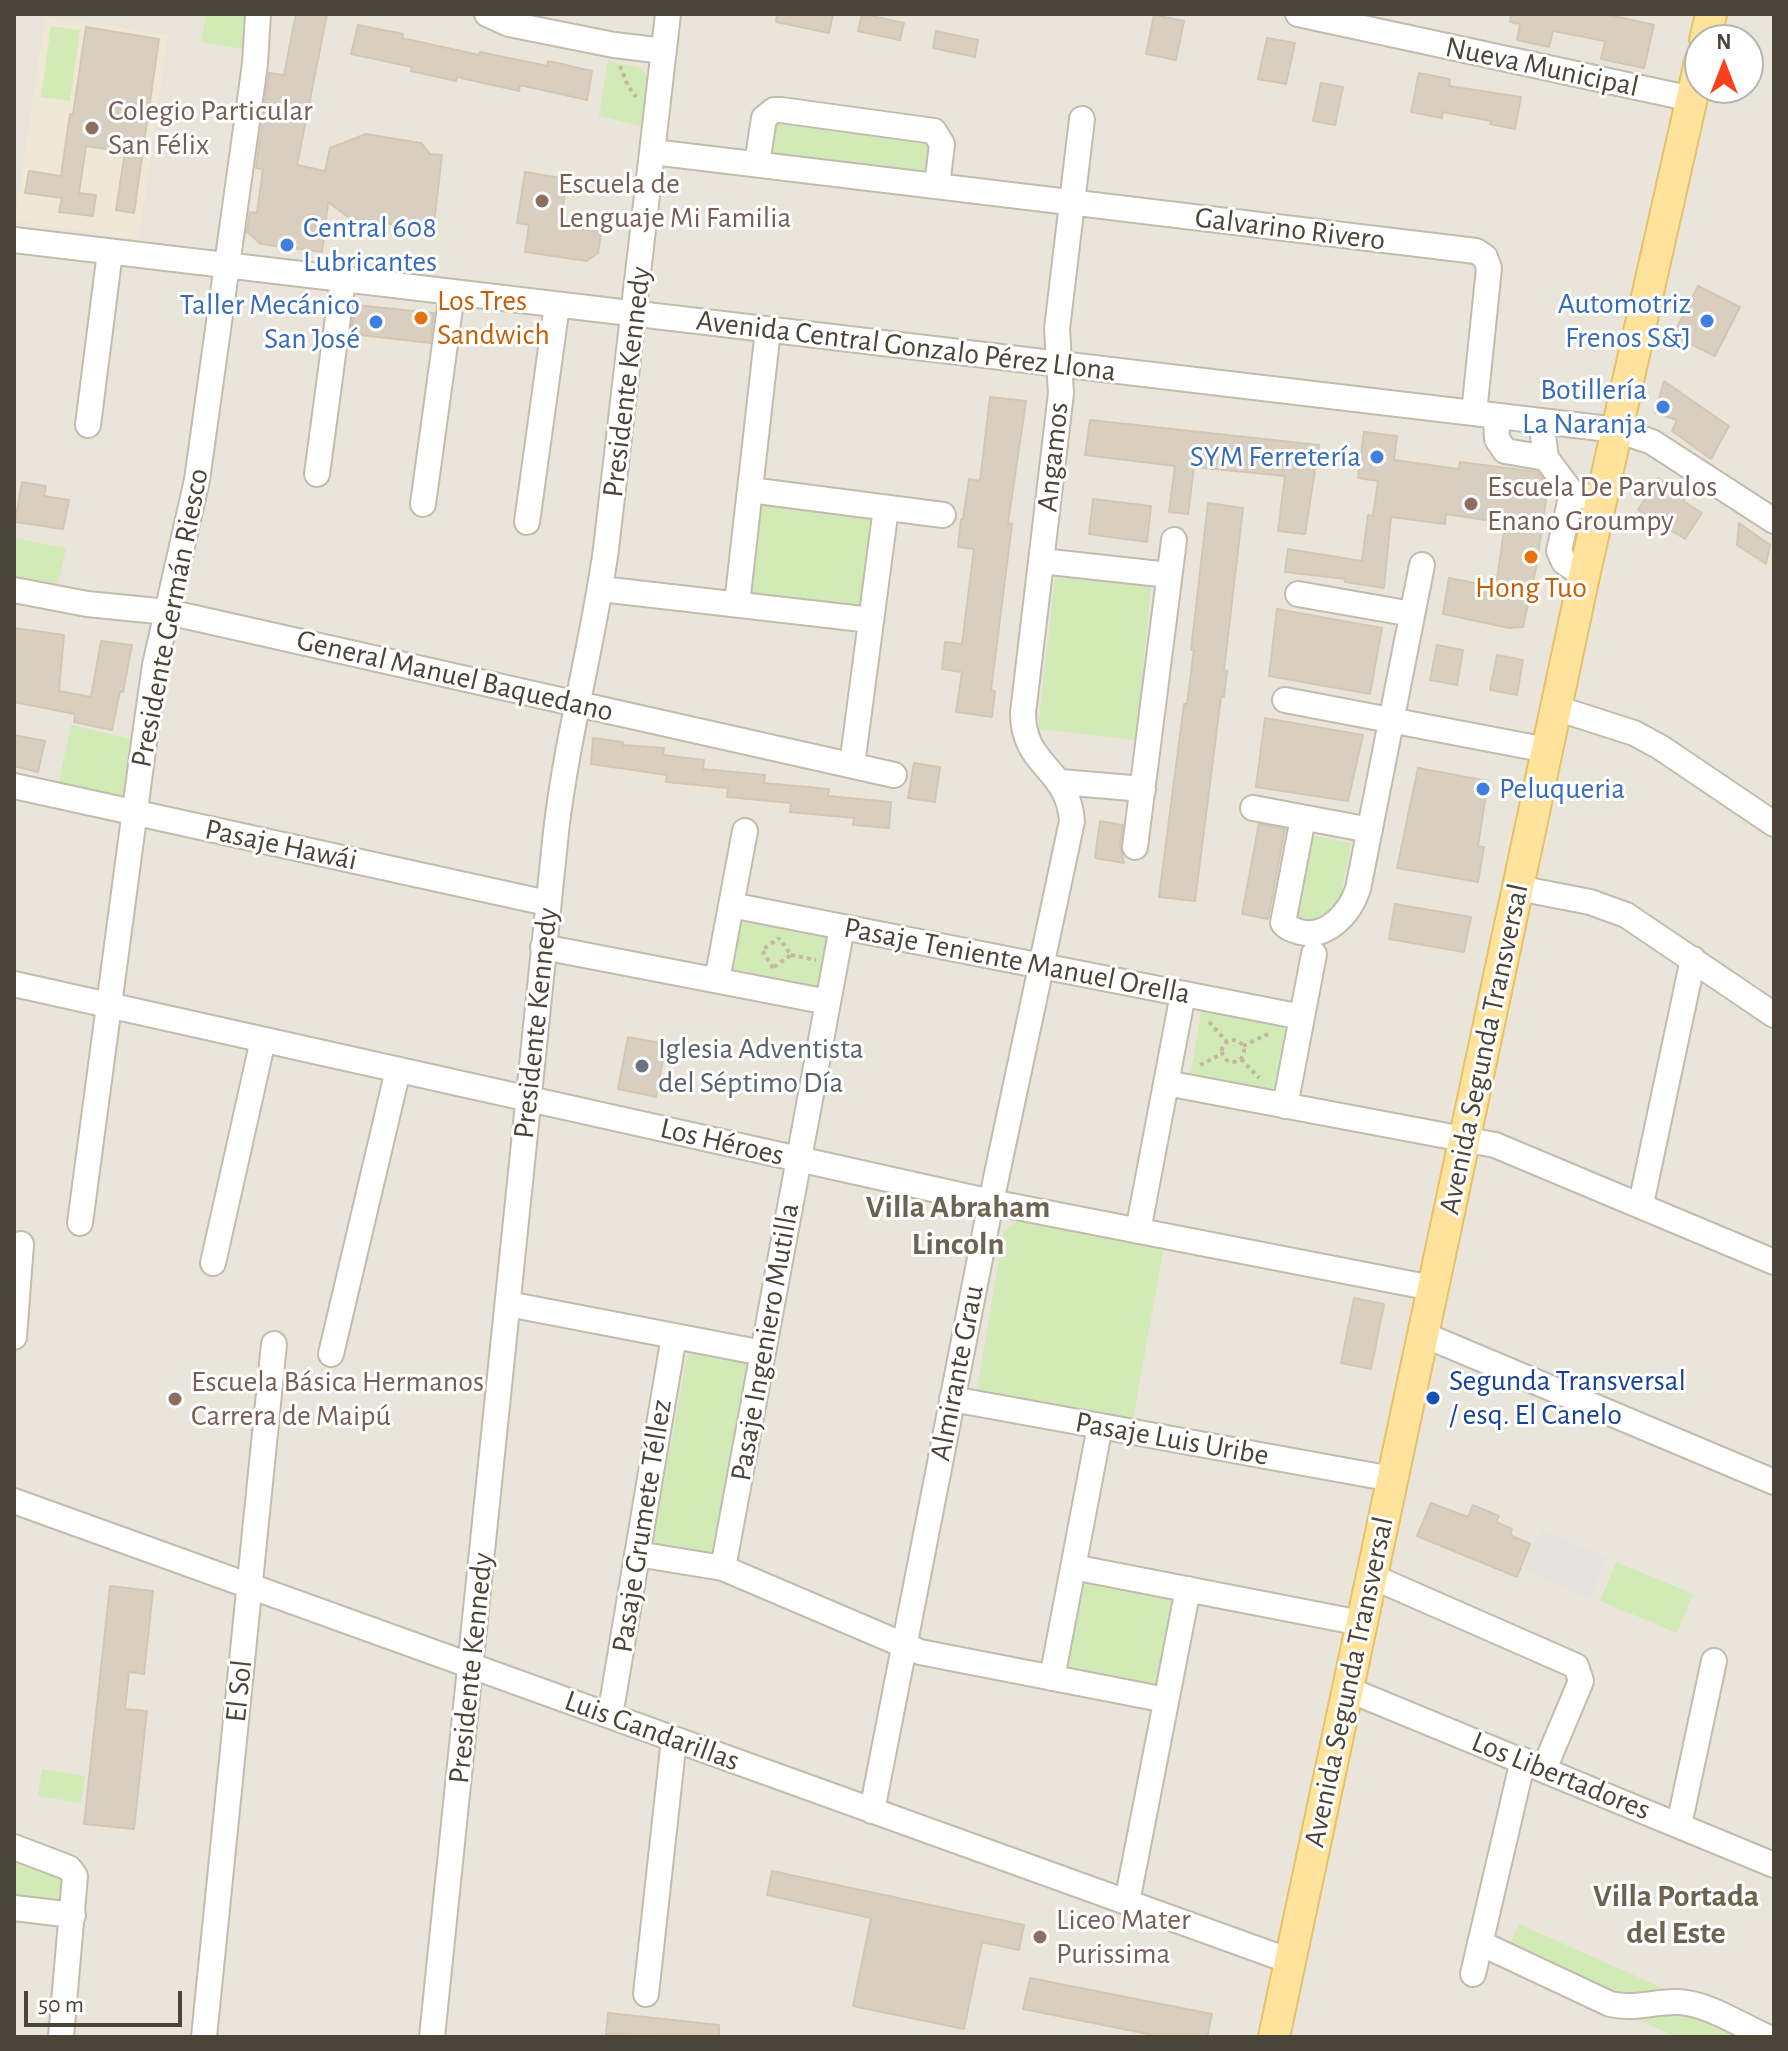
<!DOCTYPE html>
<meta charset="utf-8">
<style>
body{margin:0}
#map{position:relative;width:1788px;height:2051px;overflow:hidden;background:#f6f3ec;font-family:"Alegreya Sans",sans-serif}
canvas{display:block}
.frame{position:absolute;inset:0;border:16px solid #4b4439;pointer-events:none}
.north{position:absolute;left:1684px;top:24px;width:80px;height:80px;box-sizing:border-box;background:#fff;border:2px solid #b7b4b0;border-radius:50%;rotate:0deg;font-size:22px;font-weight:700;line-height:32px;text-align:center;color:#4b4439}
.north::after{content:'';display:block;margin:auto;width:28px;height:36px;background:#fc3f1d;clip-path:polygon(50% 0,100% 100%,50% 72%,0 100%)}
.scale{position:absolute;left:24px;top:1991px;width:158px;height:36px;box-sizing:border-box;border:4px solid #4b4439;border-top:0;padding-left:10px;font-size:24px;line-height:28px;white-space:nowrap;color:#4b4439;-webkit-text-stroke:6px #fff;paint-order:stroke}
</style>
<div id="map">
<canvas width="1788" height="2051"></canvas>
<div class="frame"></div>
<div class="north">N</div>
<div class="scale">50 m</div>
</div>
<script>
const ctx = document.querySelector('canvas').getContext('2d');
ctx.lineJoin = 'round';
function paint(path, color) {
  ctx.fillStyle = color;
  ctx.fill(path, 'evenodd');
}
function strokePath(path, color, width, dash) {
  ctx.strokeStyle = color;
  ctx.lineWidth = width;
  ctx.lineCap = dash ? 'butt' : 'round';
  ctx.setLineDash(dash || []);
  ctx.stroke(path);
}
function label(font, color, halo, rows, align = 'center') {
  ctx.font = font + ' "Alegreya Sans",sans-serif';
  ctx.lineWidth = 6;
  ctx.setLineDash([]);
  ctx.textBaseline = 'middle';
  ctx.strokeStyle = halo;
  ctx.fillStyle = color;
  for (const [text, x, y, turn = 0] of rows) {
    ctx.save();
    ctx.translate(x, y);
    ctx.rotate((+turn || 0) * Math.PI / 180);
    ctx.textAlign = isNaN(turn) ? turn : align;
    if (halo) ctx.strokeText(text, 0, 0);
    ctx.fillText(text, 0, 0);
    ctx.restore();
  }
}
const residential = new Path2D(`
 M 14,14 L 1774,14 L 1774,2037 L 14,2037 ZM 1700,40 L 1748,40 L 1748,88 L 1700,88 Z`);
const education = new Path2D(`
 M 45,17 L 168,35 L 139,239 L 15,221 Z`);
const green = new Path2D(`
 M 206,14 L 244,14 L 246,26 L 242,49 L 201,42 Z
 M 51,26 L 80,30 L 70,101 L 41,97 Z
 M 608,61 L 641,68 L 648,77 L 645,127 L 599,116 Z
 M 786,117 L 927,134 L 934,143 L 931,174 L 766,154 L 769,127 Z
 M 756,502 L 873,515 L 860,615 L 745,601 Z
 M 14,538 L 66,548 L 57,589 L 14,581 Z
 M 1055,577 L 1151,585 L 1136,740 L 1038,729 Z
 M 71,725 L 135,740 L 123,796 L 59,782 Z
 M 1305,834 L 1351,843 L 1338,911 L 1315,928 L 1288,923 Z
 M 741,918 L 835,935 L 825,995 L 731,977 Z
 M 1202,1008 L 1290,1022 L 1278,1096 L 1189,1082 Z
 M 1017,1221 L 1164,1245 L 1132,1426 L 977,1390 L 1004,1231 Z
 M 688,1352 L 754,1365 L 721,1559 L 651,1550 Z
 M 1616,1562 L 1693,1594 L 1677,1633 L 1600,1601 Z
 M 1077,1578 L 1174,1596 L 1157,1688 L 1060,1670 Z
 M 42,1769 L 85,1776 L 81,1803 L 38,1796 Z
 M 14,1860 L 72,1882 L 69,1910 L 14,1903 Z
 M 1519,1924 L 1674,1993 L 1621,2000 L 1507,1950 Z
 M 1679,2007 L 1747,2037 L 1677,2037 L 1626,2014 Z`);
const parking = new Path2D(`
 M 1541,1529 L 1607,1558 L 1589,1599 L 1523,1570 Z`);
const building = new Path2D(`
 M 296,14 L 327,14 L 297,165 L 325,171 L 330,148 L 366,134 L 421,143 L 430,154 L 442,155 L 434,223 L 416,221 L 407,226 L 351,219 L 328,202 L 322,252 L 261,244 L 247,232 L 250,212 L 257,213 L 263,169 L 256,168 L 269,73 L 284,75 Z
 M 777,14 L 833,14 L 829,33 L 776,22 Z
 M 862,14 L 904,23 L 900,40 L 858,31 Z
 M 1511,14 L 1605,14 L 1654,25 L 1644,68 L 1601,59 L 1605,41 L 1553,31 L 1549,47 L 1517,40 L 1520,24 L 1510,22 Z
 M 1154,15 L 1184,21 L 1176,60 L 1146,54 Z
 M 358,25 L 403,34 L 402,38 L 479,55 L 480,52 L 547,66 L 548,61 L 592,71 L 587,100 L 520,85 L 519,91 L 457,77 L 456,81 L 411,71 L 412,67 L 351,54 Z
 M 86,27 L 159,39 L 134,213 L 116,210 L 125,152 L 86,146 L 79,193 L 96,195 L 93,216 L 59,212 L 62,198 L 25,193 L 29,171 L 61,176 L 70,114 L 73,114 Z
 M 936,31 L 978,40 L 975,57 L 933,48 Z
 M 1267,38 L 1295,43 L 1286,84 L 1258,79 Z
 M 1419,73 L 1450,79 L 1449,86 L 1521,97 L 1515,129 L 1490,124 L 1491,121 L 1443,112 L 1442,118 L 1411,112 Z
 M 1321,83 L 1343,87 L 1335,125 L 1313,121 Z
 M 525,172 L 567,179 L 560,226 L 601,232 L 598,253 L 587,261 L 525,252 L 529,225 L 517,223 Z
 M 1698,286 L 1740,307 L 1715,356 L 1673,335 Z
 M 355,305 L 434,313 L 430,343 L 351,334 Z
 M 1664,381 L 1729,426 L 1711,459 L 1672,431 L 1677,420 L 1655,413 Z
 M 990,397 L 1026,401 L 1008,523 L 1012,524 L 991,690 L 995,691 L 992,717 L 956,712 L 962,672 L 942,669 L 945,642 L 962,644 L 974,549 L 958,547 L 961,519 L 963,519 L 969,479 L 980,481 Z
 M 1090,420 L 1319,445 L 1305,534 L 1278,531 L 1285,476 L 1194,467 L 1188,514 L 1169,512 L 1175,466 L 1085,455 Z
 M 1364,432 L 1397,436 L 1394,460 L 1459,469 L 1460,462 L 1538,472 L 1548,486 L 1536,568 L 1523,627 L 1509,628 L 1443,614 L 1449,578 L 1496,587 L 1505,523 L 1446,514 L 1445,524 L 1391,517 L 1384,588 L 1345,582 L 1345,579 L 1285,572 L 1288,549 L 1362,561 L 1368,515 L 1373,516 L 1378,481 L 1358,478 Z
 M 1658,478 L 1687,496 L 1683,501 L 1702,513 L 1685,539 L 1638,510 Z
 M 22,482 L 46,486 L 44,496 L 69,500 L 63,529 L 15,522 Z
 M 1093,499 L 1151,506 L 1147,542 L 1089,534 Z
 M 1208,503 L 1243,508 L 1224,670 L 1227,671 L 1224,697 L 1221,697 L 1195,901 L 1159,897 L 1184,704 L 1187,704 L 1194,650 L 1191,650 Z
 M 1739,523 L 1770,545 L 1766,564 L 1737,545 Z
 M 1277,609 L 1382,628 L 1370,694 L 1269,676 Z
 M 14,628 L 64,635 L 59,691 L 91,697 L 101,641 L 132,645 L 123,692 L 120,691 L 112,730 L 74,722 L 75,714 L 14,702 Z
 M 1437,645 L 1463,650 L 1457,685 L 1430,680 Z
 M 1497,655 L 1523,660 L 1517,695 L 1490,690 Z
 M 1265,718 L 1363,735 L 1348,801 L 1256,787 Z
 M 14,735 L 45,741 L 38,772 L 14,766 Z
 M 593,738 L 623,742 L 623,745 L 664,748 L 663,755 L 704,760 L 703,769 L 765,775 L 764,783 L 829,789 L 828,796 L 891,802 L 889,828 L 853,825 L 854,818 L 790,812 L 791,803 L 727,797 L 728,788 L 666,782 L 667,775 L 591,764 Z
 M 914,763 L 940,767 L 935,802 L 908,798 Z
 M 1418,768 L 1488,781 L 1478,846 L 1484,847 L 1478,882 L 1397,868 Z
 M 1100,821 L 1123,825 L 1120,846 L 1124,863 L 1095,858 Z
 M 1259,824 L 1285,829 L 1268,919 L 1242,914 Z
 M 1395,904 L 1471,917 L 1464,952 L 1389,939 Z
 M 628,1037 L 666,1044 L 656,1097 L 618,1089 Z
 M 1354,1298 L 1384,1304 L 1371,1369 L 1341,1363 Z
 M 1431,1503 L 1468,1517 L 1473,1505 L 1499,1516 L 1496,1522 L 1512,1529 L 1510,1535 L 1530,1544 L 1517,1577 L 1417,1536 Z
 M 110,1586 L 153,1591 L 144,1674 L 129,1672 L 125,1709 L 147,1711 L 134,1829 L 84,1824 Z
 M 772,1871 L 1024,1925 L 1019,1950 L 982,1942 L 964,2029 L 853,2006 L 871,1918 L 767,1895 Z
 M 1030,1978 L 1212,2014 L 1207,2037 L 1163,2037 L 1023,2009 Z
 M 608,2013 L 719,2025 L 719,2037 L 606,2034 Z`);
const path = new Path2D(`
 M 620,66 L 628,86 L 636,97
 M 791,955 L 816,960
 M 774,967 L 791,955 L 779,938
 M 773,968 L 762,950 L 779,938
 M 1209,1022 L 1227,1042
 M1222 1051a11 11 0 1 1 22 0a11 11 0 1 1-22 0Z
 M 1243,1046 L 1270,1033
 M 1241,1059 L 1259,1078
 M 1200,1065 L 1222,1054`);
const minor = new Path2D(`
 M 487,14 L 509,24 L 614,45 L 664,51
 M 1298,14 L 1692,99
 M 653,152 L 1476,251 L 1485,257 L 1489,268 L 1474,413
 M 757,164 L 764,118 L 774,110 L 781,110 L 934,131 L 942,144 L 937,186
 M 14,240 L 1617,430 L 1652,442 L 1774,521
 M 1496,416 L 1497,439 L 1505,451 L 1546,458
 M 1541,421 L 1546,458 L 1572,493 L 1601,501
 M 88,425 L 110,252
 M 317,474 L 343,280
 M 750,490 L 943,515
 M 1572,493 L 1559,551 L 1564,562 L 1584,576
 M 423,504 L 452,293
 M 527,522 L 557,305
 M 1041,561 L 1169,575
 M 601,589 L 871,620
 M 14,590 L 87,604 L 168,612 L 894,775
 M 1298,594 L 1412,614
 M 737,604 L 768,330
 M 1285,700 L 1547,750
 M 1556,708 L 1634,733 L 1660,747 L 1774,824
 M 852,765 L 886,508
 M 1061,782 L 1143,789
 M 14,786 L 547,903
 M 1253,808 L 1370,830
 M 1303,818 L 1283,923 C 1288,929 1292,929 1300,932 C 1327,939 1350,913 1358,889 L 1422,565
 M 1135,847 L 1174,540
 M 1518,888 L 1590,902 L 1626,915 L 1774,1015
 M 731,905 L 1302,1017
 M 543,947 L 828,1002
 M 717,980 L 745,831
 M 14,984 L 991,1202 L 1432,1288
 M 1166,1083 L 1495,1145 L 1774,1262
 M 1285,1106 L 1314,954
 M 1641,1204 L 1693,959
 M 80,1223 L 145,735 L 155,665 L 197,480 L 255,64 L 258,14
 M 1138,1231 L 1183,994
 M 213,1263 L 263,1040
 M 508,1304 L 763,1353
 M 1422,1334 L 1774,1482
 M 14,1337 L 21,1244
 M 331,1354 L 398,1070
 M 952,1399 L 1392,1479
 M 14,1501 L 1290,1961
 M 637,1554 L 723,1568 L 920,1652 L 1166,1700
 M 1073,1567 L 1361,1623
 M 723,1568 L 842,927
 M 1371,1576 L 1576,1666 L 1581,1681 L 1544,1769
 M 1052,1678 L 1100,1426
 M 1347,1689 L 1774,1865
 M 610,1716 L 674,1336
 M 872,1811 L 991,1202 L 1072,821 C 1068,767 1023,767 1023,713 L 1061,393 L 1057,329 L 1082,119
 M 1679,1825 L 1714,1661
 M 14,1847 L 69,1868 L 75,1876 L 61,2037
 M 1127,1902 L 1188,1589
 M 14,1908 L 73,1915
 M 1480,1943 L 1610,2004 C 1634,2010 1655,2001 1679,2002 C 1709,2004 1740,2025 1767,2037
 M 1473,1974 L 1523,1760
 M 646,1994 L 674,1739
 M 204,2037 L 274,1344
 M 432,2037 L 556,832 C 567,736 593,644 606,549 L 668,14`);
const major = new Path2D(`
 M 1705,40 L 1711,14
 M 1274,2037 L 1584,576 L 1700,62`);
const markers = [
 [92,128,8,"#8d6e63"],
 [542,201,8,"#8d6e63"],
 [287,245,8,"#3f7fe0"],
 [421,318,8,"#e8710a"],
 [1707,321,8,"#3f7fe0"],
 [376,322,8,"#3f7fe0"],
 [1663,407,8,"#3f7fe0"],
 [1377,457,8,"#3f7fe0"],
 [1471,504,8,"#8d6e63"],
 [1531,557,8,"#e8710a"],
 [1483,789,8,"#3f7fe0"],
 [642,1066,8,"#6b7280"],
 [1433,1398,8,"#1a4fb4"],
 [175,1399,8,"#8d6e63"],
 [1040,1937,8,"#8d6e63"]
];
const streetNames = [
 ["Nueva Municipal",1542,67,12],
 ["Galvarino Rivero",1290,229,7],
 ["Avenida Central Gonzalo Pérez Llona",906,346,7],
 ["Presidente Kennedy",627,382,-83],
 ["Angamos",1053,457,-84],
 ["Presidente Germán Riesco",170,618,-79],
 ["General Manuel Baquedano",455,676,13],
 ["Pasaje Hawái",281,845,12],
 ["Pasaje Teniente Manuel Orella",1017,961,11],
 ["Presidente Kennedy",536,1023,-84],
 ["Avenida Segunda Transversal",1484,1049,-78],
 ["Los Héroes",722,1142,13],
 ["Pasaje Ingeniero Mutilla",765,1342,-80],
 ["Almirante Grau",957,1373,-79],
 ["Pasaje Luis Uribe",1172,1439,10],
 ["Pasaje Grumete Téllez",642,1526,-81],
 ["Presidente Kennedy",471,1668,-84],
 ["Avenida Segunda Transversal",1349,1682,-78],
 ["El Sol",239,1691,-84],
 ["Luis Gandarillas",652,1731,20],
 ["Los Libertadores",1561,1776,22]
];
const educationNames = [
 ["Colegio Particular",108,111],
 ["San Félix",108,145],
 ["Escuela de",558,184],
 ["Lenguaje Mi Familia",558,218],
 ["Escuela De Parvulos",1487,487],
 ["Enano Groumpy",1487,521],
 ["Escuela Básica Hermanos",191,1382],
 ["Carrera de Maipú",191,1416],
 ["Liceo Mater",1056,1920],
 ["Purissima",1056,1954]
];
const shopNames = [
 ["Central 608",303,228,"left"],
 ["Lubricantes",303,262,"left"],
 ["Automotriz",1691,304],
 ["Frenos S&J",1691,338],
 ["Taller Mecánico",360,305],
 ["San José",360,339],
 ["Botillería",1647,390],
 ["La Naranja",1647,424],
 ["SYM Ferretería",1361,457],
 ["Peluqueria",1499,789,"left"]
];
const foodNames = [
 ["Los Tres",437,301],
 ["Sandwich",437,335],
 ["Hong Tuo",1531,588,"center"]
];
const worshipNames = [
 ["Iglesia Adventista",658,1049],
 ["del Séptimo Día",658,1083]
];
const transitNames = [
 ["Segunda Transversal",1449,1381],
 ["/ esq. El Canelo",1449,1415]
];
const neighbourhoodNames = [
 ["Villa Abraham",958,1207],
 ["Lincoln",958,1244],
 ["Villa Portada",1676,1896],
 ["del Este",1676,1933]
];
paint(residential, '#eae5da');
paint(education, '#efe8d6');
paint(green, '#d2eab5');
paint(parking, '#e5e3e0');
paint(building, '#d8cfc1');
strokePath(building, '#d3c7b4', 2);
strokePath(minor, '#c2bbae', 28);
strokePath(major, '#e6c16a', 34);
strokePath(path, '#c4b79f', 4, [4, 4]);
strokePath(minor, '#fff', 24);
strokePath(major, '#ffe39c', 30);
for (const [x, y, r, color] of markers) {
  const dot = new Path2D();
  dot.arc(x, y, r, 0, 2 * Math.PI);
  ctx.fillStyle = color;
  ctx.fill(dot);
  strokePath(dot, '#fff', 3);
}
label('30px', '#4b4439', '#fff', streetNames);
label('30px', '#785e54', '#fff', educationNames, 'left');
label('30px', '#366cbe', '#fff', shopNames, 'right');
label('30px', '#c56008', '#fff', foodNames, 'left');
label('30px', '#5b616d', '#fff', worshipNames, 'left');
label('30px', '#164399', '#fff', transitNames, 'left');
label('bold 32px', '#6e6250', '#fff', neighbourhoodNames);
</script>
